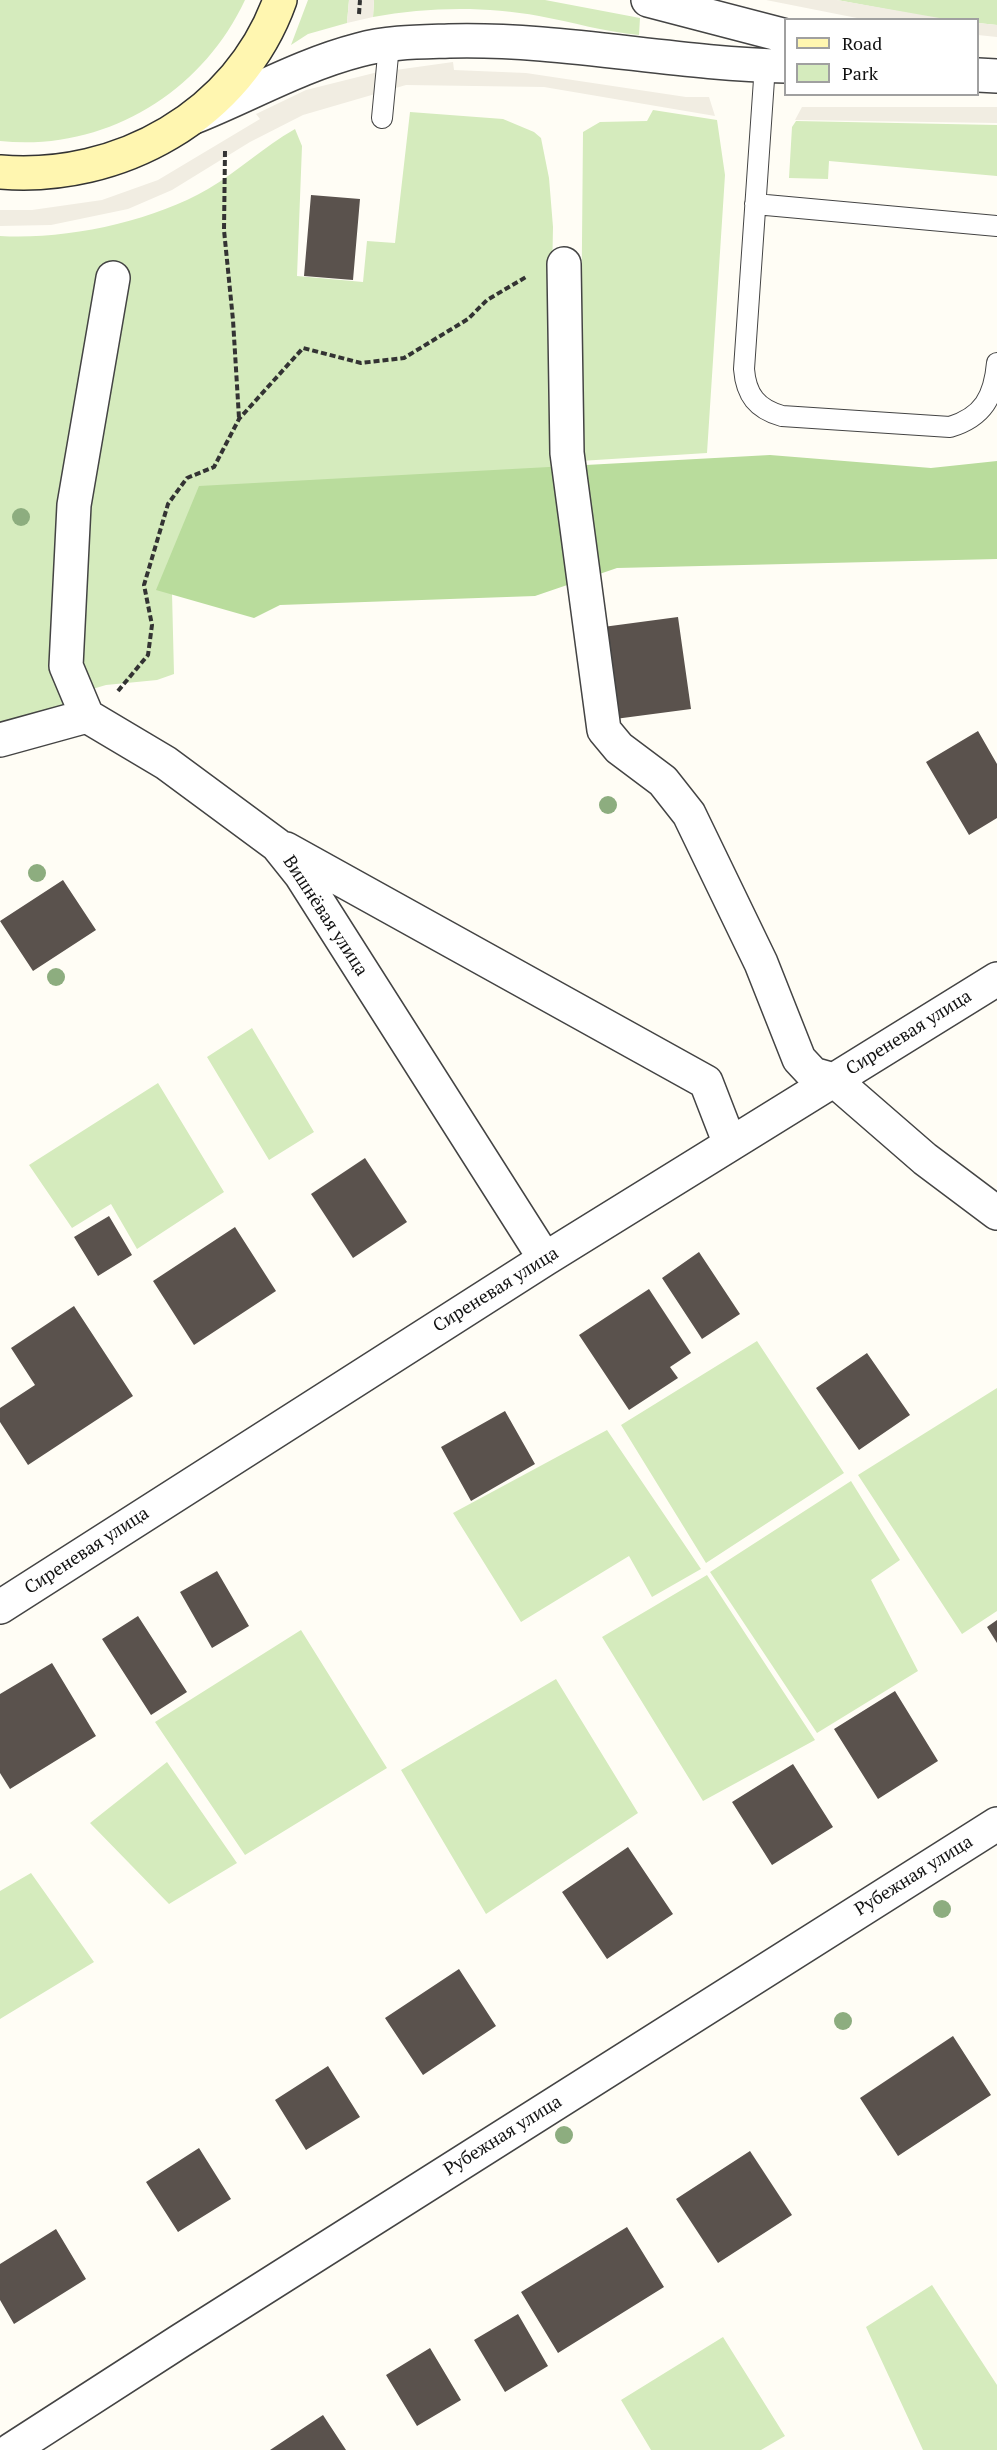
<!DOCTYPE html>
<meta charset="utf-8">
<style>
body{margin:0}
#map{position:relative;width:997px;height:2450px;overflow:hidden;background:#fffdf5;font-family:"PT Serif",serif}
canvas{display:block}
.legend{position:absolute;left:784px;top:18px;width:195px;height:78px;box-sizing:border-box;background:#fff;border:2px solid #a0a0a0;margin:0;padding:8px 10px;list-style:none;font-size:18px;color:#111}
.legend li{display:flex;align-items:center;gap:12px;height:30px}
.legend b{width:30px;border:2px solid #a0a0a0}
</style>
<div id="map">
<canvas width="997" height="2450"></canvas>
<ul class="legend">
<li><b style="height:8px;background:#fff6b0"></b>Road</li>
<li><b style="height:16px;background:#d5ebbd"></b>Park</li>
</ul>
</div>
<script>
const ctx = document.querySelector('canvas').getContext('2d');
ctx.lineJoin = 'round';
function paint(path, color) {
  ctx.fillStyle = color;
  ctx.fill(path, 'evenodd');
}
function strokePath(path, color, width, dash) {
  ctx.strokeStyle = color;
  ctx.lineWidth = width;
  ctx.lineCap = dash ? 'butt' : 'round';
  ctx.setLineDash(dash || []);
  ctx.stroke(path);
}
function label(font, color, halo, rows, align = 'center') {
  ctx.font = font + ' "PT Serif",serif';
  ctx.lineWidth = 6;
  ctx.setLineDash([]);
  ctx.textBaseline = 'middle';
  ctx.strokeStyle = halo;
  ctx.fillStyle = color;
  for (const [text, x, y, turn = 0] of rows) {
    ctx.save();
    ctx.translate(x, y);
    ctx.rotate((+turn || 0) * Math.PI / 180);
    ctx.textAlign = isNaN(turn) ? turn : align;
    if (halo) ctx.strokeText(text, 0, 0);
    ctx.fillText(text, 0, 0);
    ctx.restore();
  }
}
const green = new Path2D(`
 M 0,0 L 245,0 C 201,94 104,152 0,141 Z
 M 308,0 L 349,0 L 347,23 L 308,34 L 291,45 Z
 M 374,0 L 545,0 L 640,18 L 639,35 C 605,32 572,22 539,16 C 485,6 427,7 373,17 Z
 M 837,0 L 997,0 L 997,25 L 978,23 L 978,20 L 945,20 Z
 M 653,110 L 717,120 L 725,175 L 707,453 L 580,461 L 583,132 L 600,122 L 647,121 Z
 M 410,112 L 503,119 L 534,132 L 541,138 L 549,178 L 553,227 L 551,329 L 555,464 L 549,477 L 172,593 L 174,674 L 157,680 L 106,685 L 89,690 L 58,714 L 0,730 L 0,236 C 65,240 151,222 208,189 C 239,171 263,147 295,129 L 302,146 L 297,276 L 363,282 L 367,241 L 395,243 Z
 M 796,121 L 997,125 L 997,176 L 829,161 L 828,179 L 789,178 L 792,127 Z
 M 252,1028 L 314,1132 L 269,1160 L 207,1057 Z
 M 158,1083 L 224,1192 L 137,1249 L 111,1204 L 72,1228 L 29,1165 Z
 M 757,1341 L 844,1473 L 706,1563 L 621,1425 Z
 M 997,1388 L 997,1611 L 962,1634 L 858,1475 Z
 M 607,1430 L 701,1569 L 652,1597 L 629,1556 L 521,1622 L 453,1513 Z
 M 851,1481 L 900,1560 L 871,1580 L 918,1671 L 817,1733 L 710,1572 Z
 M 707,1575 L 815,1740 L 703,1801 L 602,1637 Z
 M 301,1630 L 387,1768 L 245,1855 L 155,1722 Z
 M 556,1679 L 638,1813 L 486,1914 L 401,1770 Z
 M 167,1762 L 237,1863 L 169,1904 L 90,1823 Z
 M 31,1873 L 94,1962 L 0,2019 L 0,1891 Z
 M 932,2285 L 997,2385 L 997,2450 L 923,2450 L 866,2327 Z
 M 723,2337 L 785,2436 L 761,2450 L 651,2450 L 621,2400 Z`);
const forest = new Path2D(`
 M 770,455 L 931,468 L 997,461 L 997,559 L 617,568 L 535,596 L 280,605 L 254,618 L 156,590 L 199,486 Z`);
const plaza = new Path2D(`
 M 349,0 L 374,0 L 373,17 L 347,23 Z
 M 766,0 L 837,0 L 945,19 L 862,19 Z
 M 978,23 L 997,25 L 997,37 L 978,35 Z
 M 453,62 L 454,70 L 526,73 L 686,97 L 709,97 L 715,116 L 544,87 L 406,85 L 303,115 L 250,142 L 172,190 L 128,209 L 51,225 L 0,226 L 0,210 L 32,210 L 102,200 L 158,180 L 260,119 L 256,114 L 306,90 L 374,73 Z
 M 802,107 L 997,107 L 997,123 L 795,120 Z`);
const building = new Path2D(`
 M 311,195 L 360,199 L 353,280 L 304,276 Z
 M 678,617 L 691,709 L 615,719 L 603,627 Z
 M 978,731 L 997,764 L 997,818 L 969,835 L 926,762 Z
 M 63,880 L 96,930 L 33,971 L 0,921 Z
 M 365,1158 L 407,1222 L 353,1258 L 311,1194 Z
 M 109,1216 L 132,1255 L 98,1276 L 74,1237 Z
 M 235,1227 L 276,1291 L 194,1345 L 153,1281 Z
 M 699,1252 L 740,1314 L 702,1339 L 662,1278 Z
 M 649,1289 L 691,1353 L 670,1367 L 678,1378 L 629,1410 L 579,1335 Z
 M 74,1306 L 133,1396 L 28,1465 L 0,1422 L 0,1408 L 35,1385 L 11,1348 Z
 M 867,1353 L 910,1415 L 859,1450 L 816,1388 Z
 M 505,1411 L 535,1464 L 471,1501 L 441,1447 Z
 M 217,1571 L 249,1626 L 212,1648 L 180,1592 Z
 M 138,1616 L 187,1692 L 151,1715 L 102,1639 Z
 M 997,1620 L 997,1643 L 987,1627 Z
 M 52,1663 L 96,1736 L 10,1789 L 0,1773 L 0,1694 Z
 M 895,1691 L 938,1761 L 878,1799 L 834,1729 Z
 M 793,1764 L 833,1827 L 772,1865 L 732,1802 Z
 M 628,1847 L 673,1914 L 607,1959 L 562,1892 Z
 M 459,1969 L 496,2026 L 423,2075 L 385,2018 Z
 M 953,2036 L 991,2095 L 898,2156 L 860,2098 Z
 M 328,2066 L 360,2117 L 306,2150 L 275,2100 Z
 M 199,2148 L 231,2199 L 178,2232 L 146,2182 Z
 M 750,2151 L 792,2215 L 718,2263 L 676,2199 Z
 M 627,2227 L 664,2287 L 558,2353 L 521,2292 Z
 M 56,2229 L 86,2279 L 14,2324 L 0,2300 L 0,2264 Z
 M 518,2314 L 548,2366 L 505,2392 L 474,2340 Z
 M 430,2348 L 461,2400 L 417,2426 L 386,2375 Z
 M 323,2415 L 346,2450 L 270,2450 Z`);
const path = new Path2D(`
 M 359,14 L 360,0
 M 225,151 L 224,230 L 233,320 L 239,418
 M 118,691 L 148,655 L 152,625 L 144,585 L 168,504 L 187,478 L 214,467 L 239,419 L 303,348 L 361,363 L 404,358 L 468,319 L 487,300 L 526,277`);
const lane = new Path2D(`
 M 765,65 L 744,369 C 746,395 757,409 782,416 L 950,427 C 983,417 994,397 997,363
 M 382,118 L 389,45
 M 755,204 L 997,226`);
const street = new Path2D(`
 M 648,0 L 786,36
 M 978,75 L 997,76
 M 194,117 C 249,95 301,65 359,50 C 388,42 419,42 449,41 C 562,38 673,64 786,66
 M 564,264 L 567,453 L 604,730 L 619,748 L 663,781 L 689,814 L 761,963 L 799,1059 L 813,1074 L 834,1080 L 925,1159 L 997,1213
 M 87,716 L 66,666 L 74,505 L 113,278
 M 0,740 L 87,716 L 166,763 L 277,845 L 301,875 L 545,1259
 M 286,849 L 706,1082 L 730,1144
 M 0,1607 L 545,1259 L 997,979
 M 11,2450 L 180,2341 L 997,1824`);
const secondary = new Path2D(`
 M 0,172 C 119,182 239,115 280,0`);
const trees = [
 [21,517],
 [608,805],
 [37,873],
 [56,977],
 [942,1909],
 [843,2021],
 [564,2135]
];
const streetNames = [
 ["Вишнёвая улица",325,916,57],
 ["Сиреневая улица",909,1033,-32],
 ["Сиреневая улица",496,1290,-32],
 ["Сиреневая улица",87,1551,-33],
 ["Рубежная улица",914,1876,-32],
 ["Рубежная улица",503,2136,-32]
];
paint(green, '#d5ebbd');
paint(forest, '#b9dc9c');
paint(plaza, '#f1ede2');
paint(building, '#5a524d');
strokePath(lane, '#444', 22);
strokePath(street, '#444', 36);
strokePath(secondary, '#333', 36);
strokePath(path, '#333', 4, [6, 3]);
strokePath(lane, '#fff', 20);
strokePath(street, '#fff', 33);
strokePath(secondary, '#fff6b0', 33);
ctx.fillStyle = '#8dad7f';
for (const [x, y] of trees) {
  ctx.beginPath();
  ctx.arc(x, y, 9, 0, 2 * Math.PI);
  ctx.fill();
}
label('18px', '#111', '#fff', streetNames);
</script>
